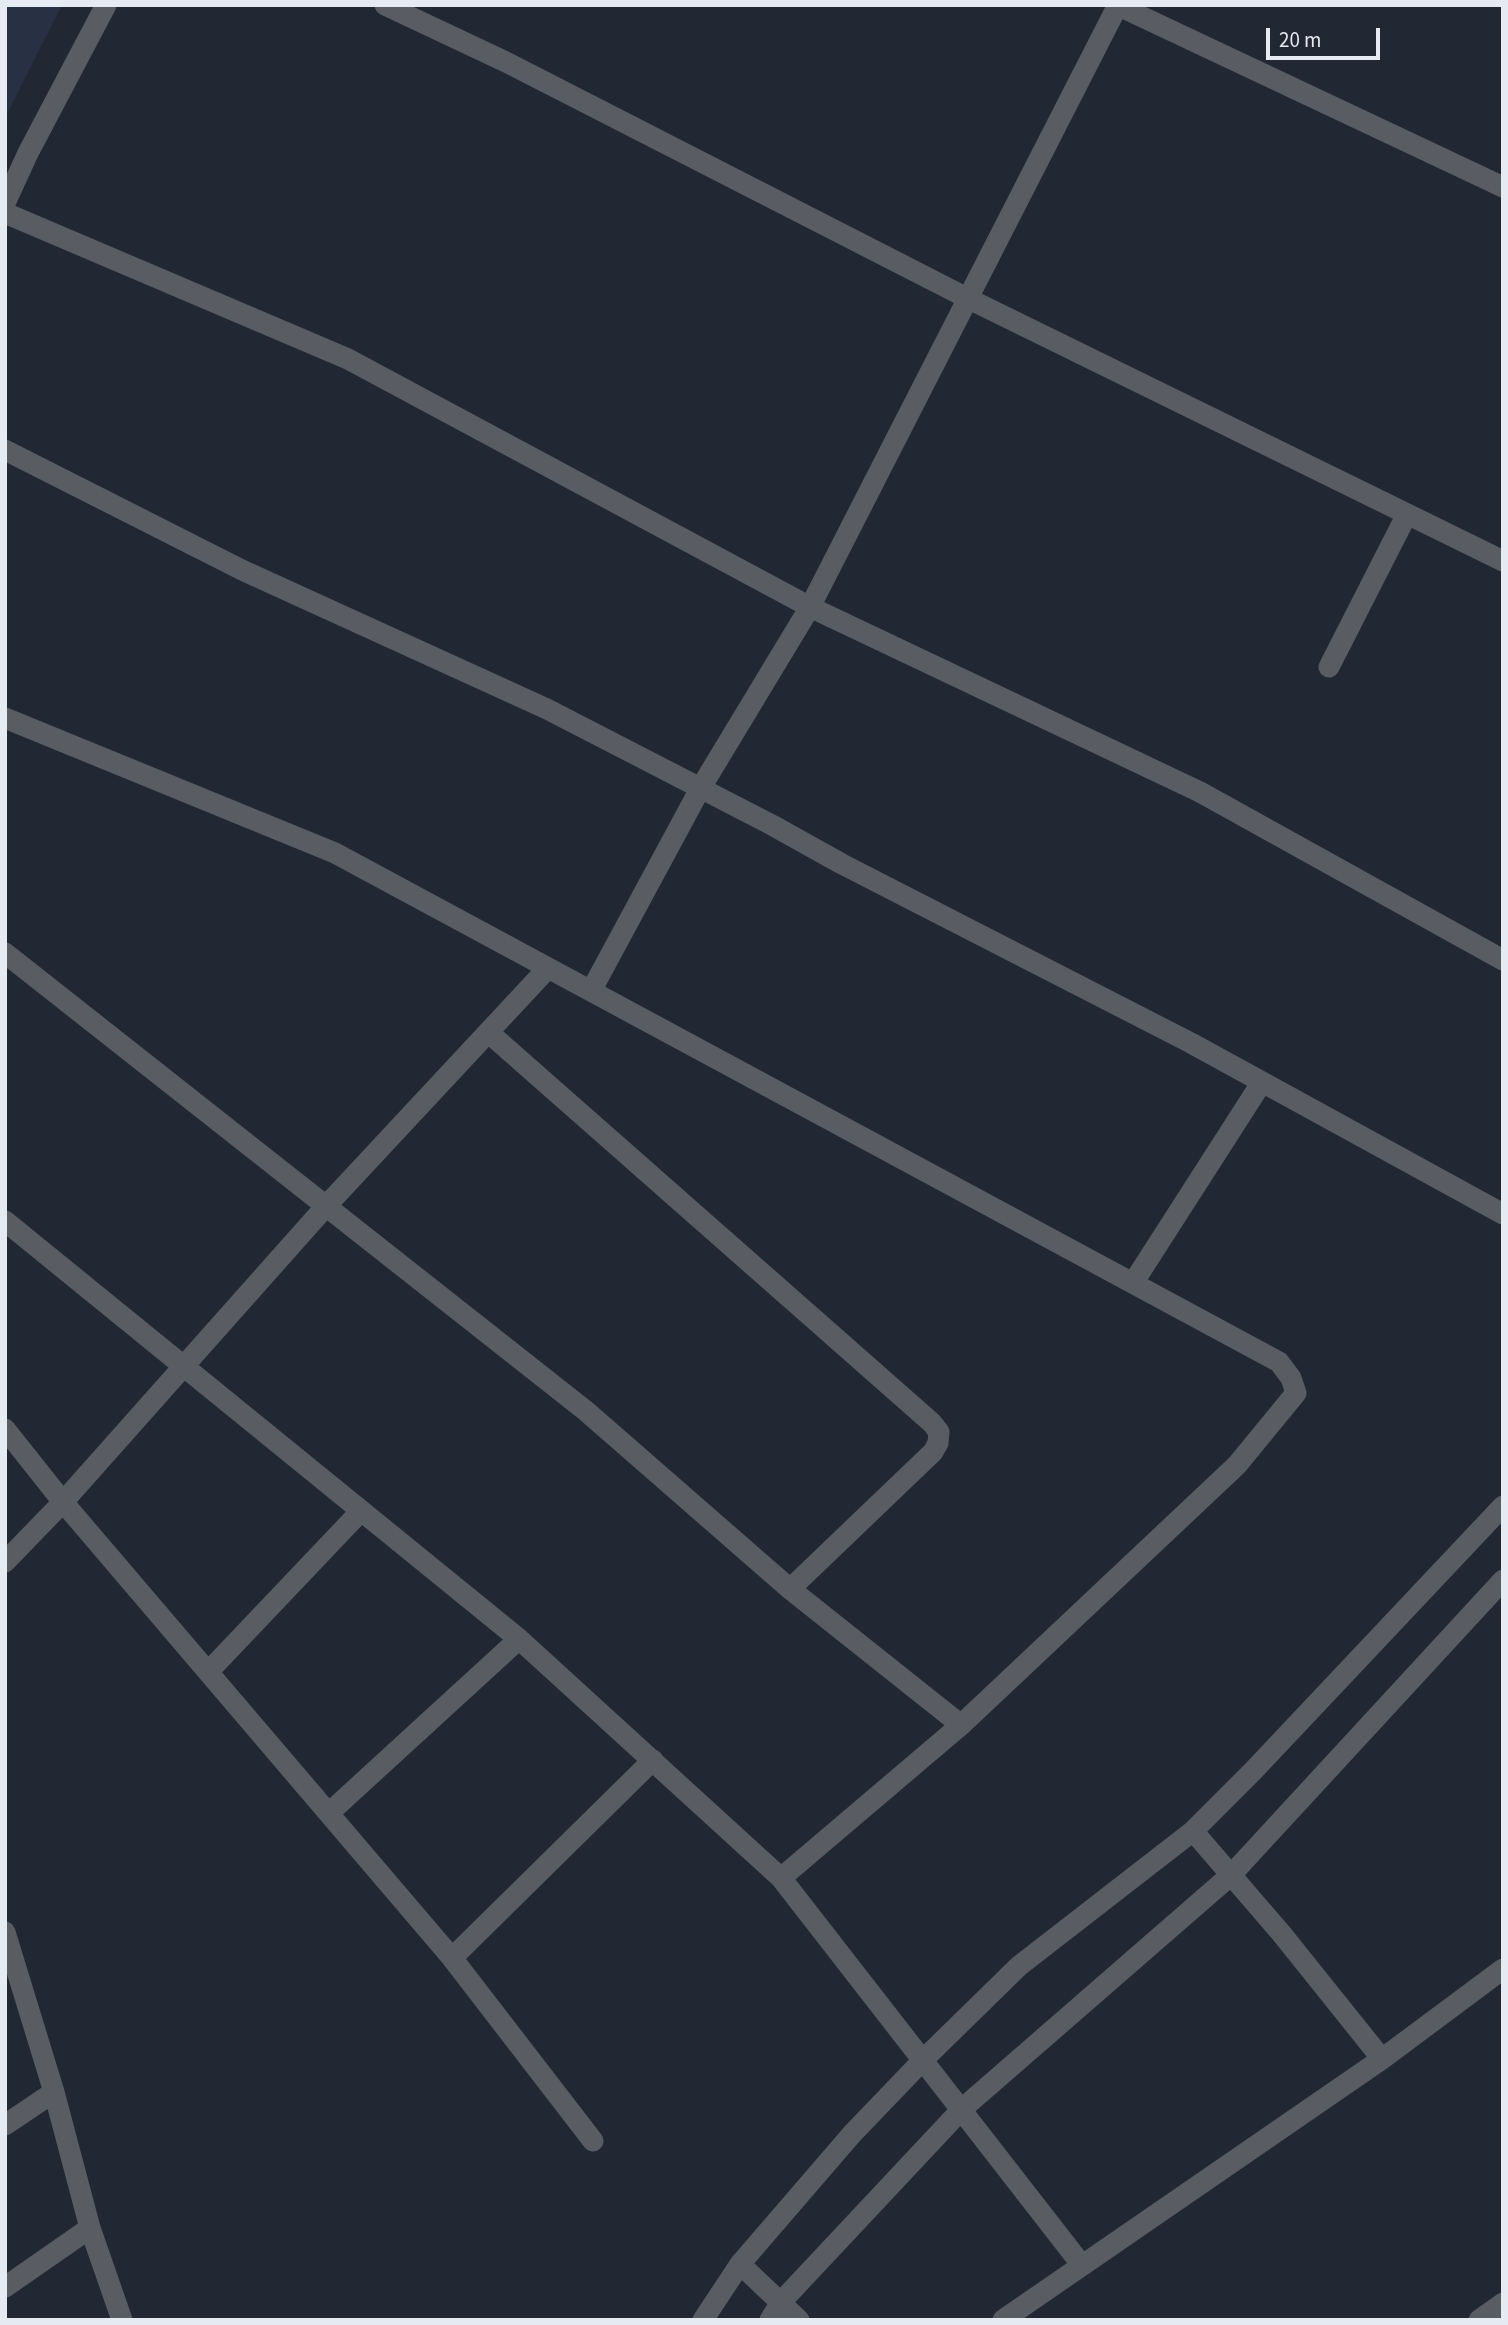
<!DOCTYPE html>
<style>
body{margin:0}
#map{position:relative;width:1508px;height:2325px;overflow:hidden;background:#212834;font-family:"Source Sans 3",sans-serif}
canvas{display:block}
.frame{position:absolute;inset:0;border:7px solid #e6ebf3;pointer-events:none}
.scale{position:absolute;left:1266px;top:28px;width:114px;height:32px;box-sizing:border-box;border:4px solid #e6ebf3;border-top:0;padding-left:9px;font-size:21px;line-height:24px;white-space:nowrap;color:#e6ebf3;-webkit-text-stroke:5px #212834;paint-order:stroke}
</style>
<div id="map">
<canvas width="1508" height="2325"></canvas>
<div class="frame"></div>
<div class="scale">20 m</div>
</div>
<script>
const ctx = document.querySelector('canvas').getContext('2d');
ctx.lineJoin = 'round';
function paint(path, color) {
  ctx.fillStyle = color;
  ctx.fill(path, 'evenodd');
}
function strokePath(path, color, width, dash) {
  ctx.strokeStyle = color;
  ctx.lineWidth = width;
  ctx.lineCap = dash ? 'butt' : 'round';
  ctx.setLineDash(dash || []);
  ctx.stroke(path);
}
const built = new Path2D(`
 M 5,5 L 62,5 L 5,118 Z`);
const street = new Path2D(`
 M 385,5 L 506,62 L 969,299 L 1503,561
 M 1117,5 L 1503,187
 M 5,203 L 28,153 L 106,5
 M 5,213 L 348,359 L 810,607 L 1200,792 L 1503,960
 M 5,450 L 242,570 L 547,709 L 772,825 L 842,864 L 1191,1043 L 1503,1214
 M 1329,667 L 1407,514
 M 5,718 L 335,853 L 1279,1362 L 1291,1378 L 1296,1393 L 1237,1465 L 961,1725
 M 5,953 L 586,1411 L 790,1589 L 961,1725 L 781,1878
 M 591,991 L 700,789 L 810,607 L 1118,5
 M 488,1032 L 932,1423 L 939,1432 L 938,1443 L 933,1452 L 790,1589
 M 5,1221 L 519,1639 L 781,1878 L 1081,2264
 M 1133,1283 L 1262,1082
 M 5,1429 L 63,1502 L 452,1958 L 593,2141
 M 5,1562 L 63,1502 L 327,1205 L 548,968
 M 208,1672 L 361,1511
 M 329,1813 L 519,1639
 M 1193,1831 L 1281,1933 L 1382,2059
 M 5,1932 L 54,2092 L 90,2228 L 122,2320
 M 452,1958 L 653,1760
 M 5,2125 L 54,2092
 M 740,2264 L 799,2320
 M 5,2287 L 90,2228
 M 703,2320 L 740,2264 L 852,2134 L 924,2059 L 1019,1966 L 1193,1831 L 1253,1771 L 1503,1506
 M 770,2320 L 781,2302 L 962,2109 L 1231,1875 L 1503,1580
 M 1003,2320 L 1382,2059 L 1503,1969
 M 1479,2320 L 1503,2303`);
paint(built, '#273143');
strokePath(street, '#595c63', 21);
</script>
